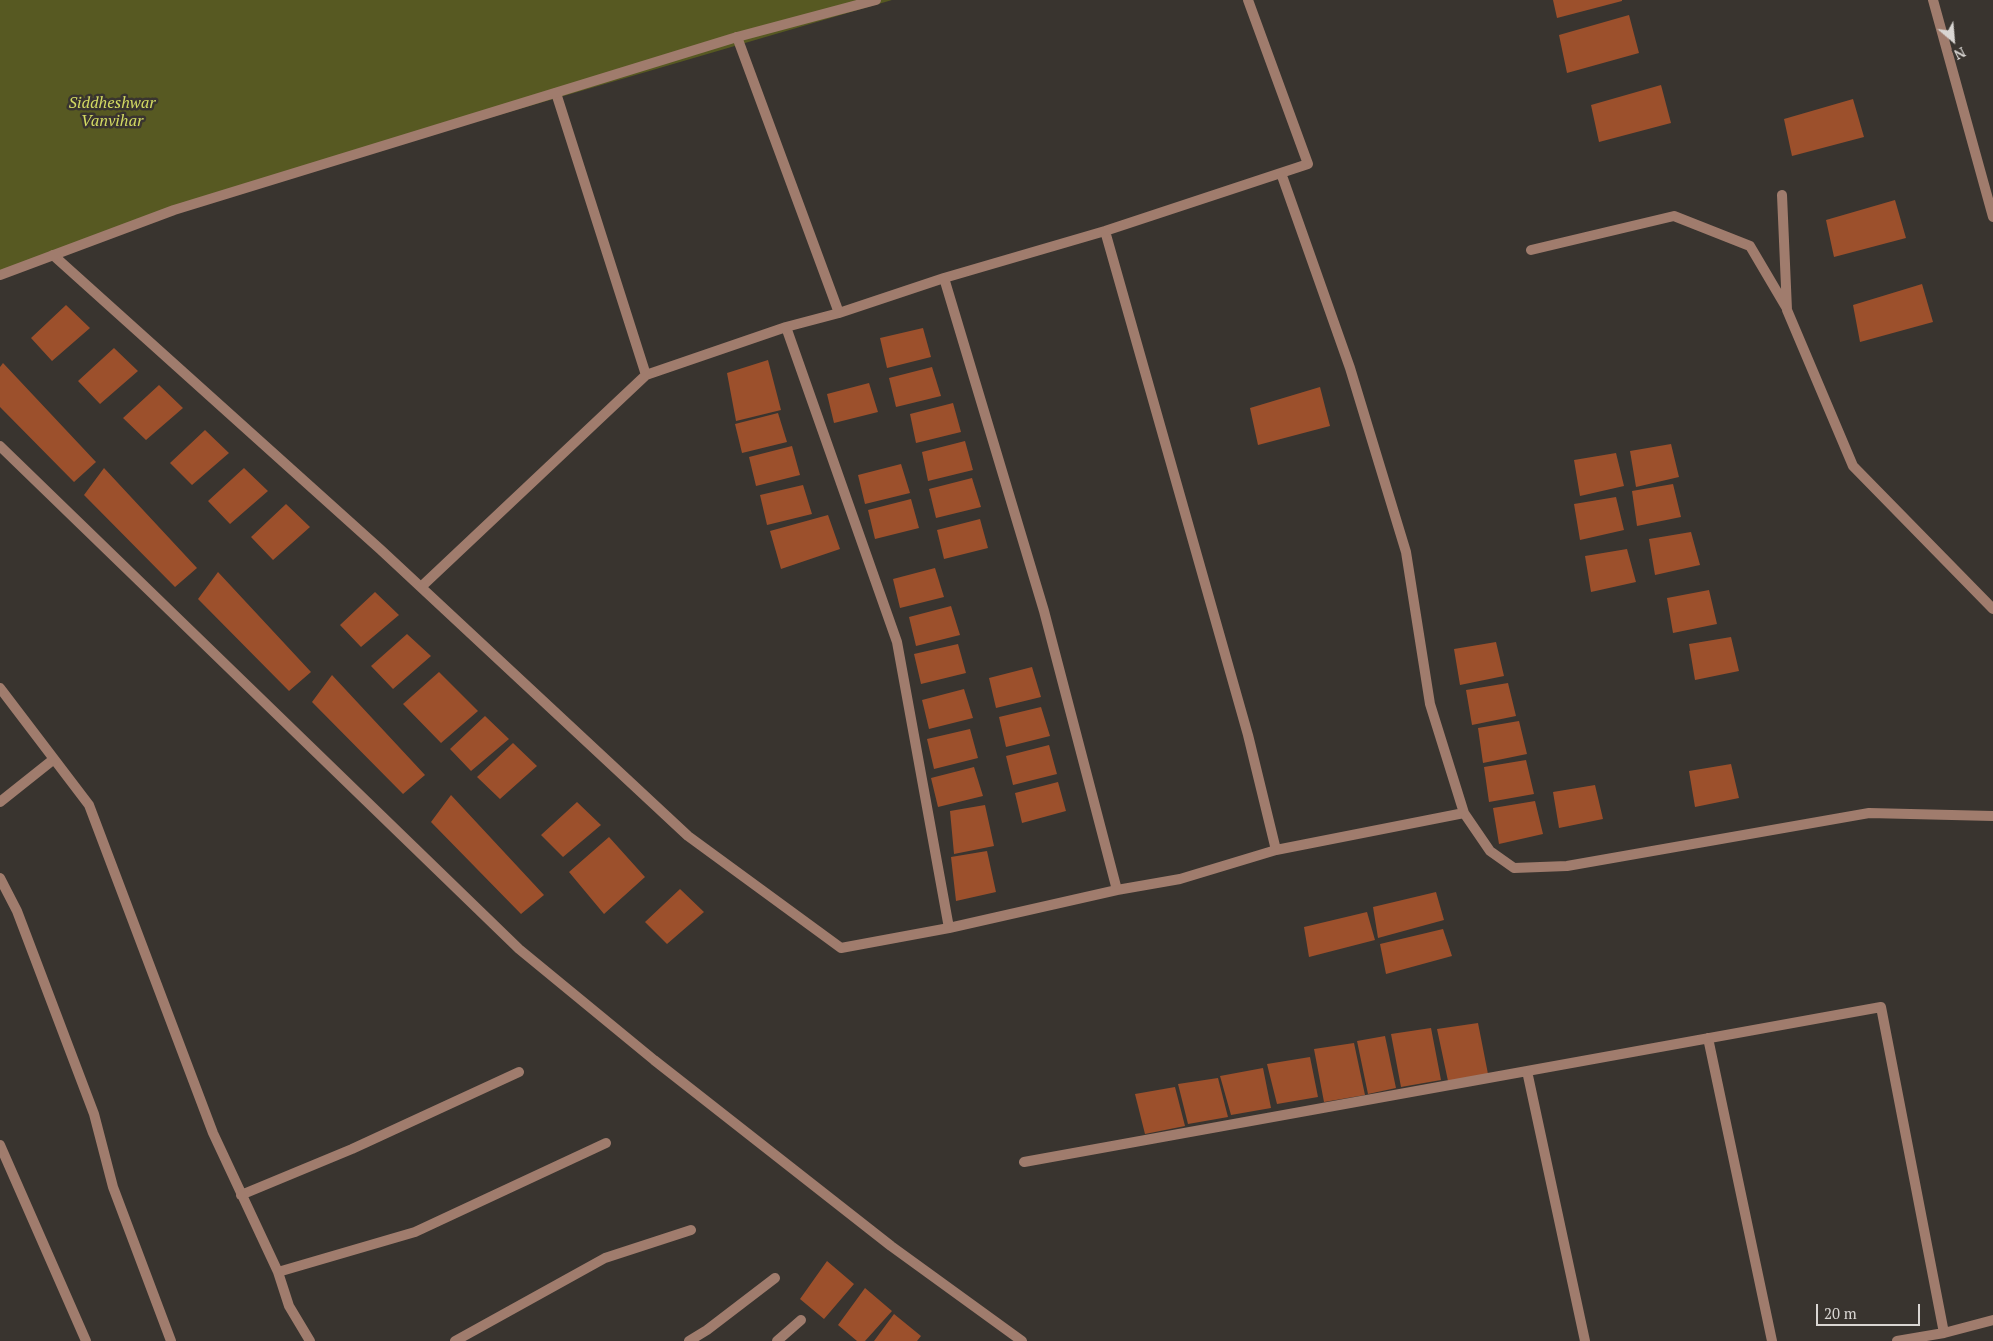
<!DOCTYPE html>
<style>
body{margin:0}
#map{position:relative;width:1993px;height:1341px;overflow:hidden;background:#39342f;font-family:"PT Serif",serif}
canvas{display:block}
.north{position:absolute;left:1928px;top:15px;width:50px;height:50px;-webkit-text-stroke:4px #39342f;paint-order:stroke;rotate:153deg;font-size:14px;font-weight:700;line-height:20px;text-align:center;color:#d9d6d3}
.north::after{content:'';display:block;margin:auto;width:18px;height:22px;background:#d9d6d3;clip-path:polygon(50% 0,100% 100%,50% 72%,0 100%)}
.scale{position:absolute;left:1816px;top:1304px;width:104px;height:22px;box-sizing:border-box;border:2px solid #d9d6d3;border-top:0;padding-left:6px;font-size:15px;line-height:18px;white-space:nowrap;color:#d9d6d3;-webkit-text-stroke:4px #39342f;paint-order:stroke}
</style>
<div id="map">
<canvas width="1993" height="1341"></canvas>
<div class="north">N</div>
<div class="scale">20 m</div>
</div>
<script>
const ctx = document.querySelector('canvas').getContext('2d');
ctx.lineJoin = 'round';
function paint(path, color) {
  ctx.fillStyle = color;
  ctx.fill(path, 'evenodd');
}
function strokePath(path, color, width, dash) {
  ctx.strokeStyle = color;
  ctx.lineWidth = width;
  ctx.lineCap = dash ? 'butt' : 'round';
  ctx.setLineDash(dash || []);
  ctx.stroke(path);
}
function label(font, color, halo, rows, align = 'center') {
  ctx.font = font + ' "PT Serif",serif';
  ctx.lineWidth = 5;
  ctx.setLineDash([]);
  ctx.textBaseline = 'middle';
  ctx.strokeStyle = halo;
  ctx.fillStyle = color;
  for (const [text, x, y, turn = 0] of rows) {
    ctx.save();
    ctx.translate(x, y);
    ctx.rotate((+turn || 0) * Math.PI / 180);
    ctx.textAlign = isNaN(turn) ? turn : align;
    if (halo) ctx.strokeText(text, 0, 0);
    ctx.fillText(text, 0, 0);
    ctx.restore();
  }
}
const green = new Path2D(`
 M 0,0 L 892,0 L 174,210 L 0,275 Z`);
const building = new Path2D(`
 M 1553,0 L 1622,0 L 1622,1 L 1557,18 Z
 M 1629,15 L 1639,53 L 1567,73 L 1559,35 Z
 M 1661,85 L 1671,123 L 1599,142 L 1591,105 Z
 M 1853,99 L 1864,137 L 1792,156 L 1784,119 Z
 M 1895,200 L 1906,238 L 1834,257 L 1826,220 Z
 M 1922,284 L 1933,322 L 1860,342 L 1853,305 Z
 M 66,305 L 90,328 L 52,361 L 31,338 Z
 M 923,328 L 931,357 L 887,368 L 880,338 Z
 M 114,348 L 138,371 L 100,404 L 78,381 Z
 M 768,360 L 781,410 L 736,421 L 727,373 Z
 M 3,363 L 96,462 L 74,482 L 0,407 L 0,367 Z
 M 932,367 L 941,396 L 896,407 L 889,378 Z
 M 869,383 L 878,412 L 834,423 L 827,394 Z
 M 159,385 L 183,408 L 146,440 L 123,418 Z
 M 1320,387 L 1330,426 L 1258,445 L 1250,408 Z
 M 953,403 L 961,432 L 916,443 L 910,414 Z
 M 778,413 L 787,442 L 742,453 L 735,424 Z
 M 205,430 L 229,453 L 192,485 L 170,463 Z
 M 965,441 L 973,470 L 928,481 L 922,452 Z
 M 1671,444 L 1679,477 L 1636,487 L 1630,451 Z
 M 792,446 L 800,475 L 756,486 L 749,457 Z
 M 1616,453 L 1624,486 L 1580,496 L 1574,460 Z
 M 901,464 L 910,493 L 865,504 L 858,475 Z
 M 104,468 L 197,568 L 175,587 L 84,495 Z
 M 244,468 L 268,491 L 230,524 L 208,501 Z
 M 972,478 L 981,507 L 936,518 L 929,489 Z
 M 1673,484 L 1681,517 L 1637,526 L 1632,491 Z
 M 803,485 L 812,514 L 767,525 L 760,495 Z
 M 1616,497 L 1624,530 L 1580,540 L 1574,504 Z
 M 911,499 L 919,528 L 875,539 L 868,510 Z
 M 286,504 L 310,527 L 273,560 L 251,537 Z
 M 828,515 L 840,549 L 781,569 L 770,531 Z
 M 980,519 L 988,548 L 944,559 L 937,530 Z
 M 1691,532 L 1700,565 L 1655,575 L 1649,539 Z
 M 1627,549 L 1636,582 L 1591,592 L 1585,556 Z
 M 935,568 L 944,597 L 900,608 L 893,579 Z
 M 218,572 L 311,672 L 289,691 L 198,599 Z
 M 1709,590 L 1717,624 L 1673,633 L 1667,598 Z
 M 375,592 L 399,615 L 361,647 L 340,625 Z
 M 951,606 L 960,635 L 916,646 L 909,617 Z
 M 407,634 L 431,656 L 393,689 L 371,666 Z
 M 1731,637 L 1739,671 L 1695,680 L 1689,644 Z
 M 1496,642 L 1504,676 L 1460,685 L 1454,649 Z
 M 958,644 L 966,673 L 921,684 L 914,654 Z
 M 1032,667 L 1041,697 L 996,708 L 989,678 Z
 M 439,672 L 478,711 L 441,743 L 403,704 Z
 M 332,675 L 425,775 L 403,794 L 312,702 Z
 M 1508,683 L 1516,716 L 1472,725 L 1466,690 Z
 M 964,689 L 973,718 L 929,729 L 922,700 Z
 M 1041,707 L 1050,736 L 1006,747 L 999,717 Z
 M 485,716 L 509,739 L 471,771 L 450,749 Z
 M 1519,721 L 1527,754 L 1483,763 L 1478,728 Z
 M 970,729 L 978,758 L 934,769 L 927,739 Z
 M 513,743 L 537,766 L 500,799 L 477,777 Z
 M 1049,745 L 1057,774 L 1013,785 L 1006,756 Z
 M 1526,760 L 1534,794 L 1489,802 L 1484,767 Z
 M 1731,764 L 1739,798 L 1695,807 L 1689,771 Z
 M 974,767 L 983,796 L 938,807 L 931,778 Z
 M 1058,782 L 1066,811 L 1022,823 L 1015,793 Z
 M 1595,785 L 1603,819 L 1559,828 L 1553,792 Z
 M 451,795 L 544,895 L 521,914 L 431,822 Z
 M 1535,801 L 1543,834 L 1499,844 L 1493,808 Z
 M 577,802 L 601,825 L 563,857 L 541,835 Z
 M 985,805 L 994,846 L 954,854 L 950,811 Z
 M 609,837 L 645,877 L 604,914 L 569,872 Z
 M 987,851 L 996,892 L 956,901 L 951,857 Z
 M 680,889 L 704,912 L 667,944 L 645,922 Z
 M 1436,892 L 1444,920 L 1378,938 L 1373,907 Z
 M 1367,912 L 1375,940 L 1309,957 L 1304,927 Z
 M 1443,929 L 1452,956 L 1386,974 L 1380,944 Z
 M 1478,1023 L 1488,1074 L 1448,1081 L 1437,1029 Z
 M 1431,1028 L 1441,1080 L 1401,1087 L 1391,1034 Z
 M 1385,1036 L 1396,1088 L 1368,1094 L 1357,1041 Z
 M 1354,1043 L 1365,1095 L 1324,1102 L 1314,1049 Z
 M 1310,1057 L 1318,1097 L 1277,1104 L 1267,1064 Z
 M 1263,1068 L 1271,1108 L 1231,1115 L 1220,1076 Z
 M 1218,1078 L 1228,1117 L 1188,1124 L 1178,1084 Z
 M 1175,1087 L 1185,1126 L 1145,1134 L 1135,1094 Z
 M 827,1261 L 854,1284 L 824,1319 L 800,1299 Z
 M 865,1288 L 892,1311 L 865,1341 L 857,1341 L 838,1325 Z
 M 894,1314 L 921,1336 L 917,1341 L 874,1341 Z`);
const minor = new Path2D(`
 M 737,37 L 839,313
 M 1281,173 L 1350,368 L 1406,552 L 1430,704 L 1464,813 L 1490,851 L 1514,868 L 1567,866 L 1869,813 L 1993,816
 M 1782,195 L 1787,310 L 1853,466 L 1993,609
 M 1105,231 L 1248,735 L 1276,850
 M 1531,250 L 1674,216 L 1750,246 L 1786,307
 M 53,255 L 381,550 L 688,836 L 841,948 L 949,928 L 1117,890 L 1180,879 L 1276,850 L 1464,813
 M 944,278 L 1044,611 L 1117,890
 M 786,327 L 839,313 L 944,278 L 1105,231 L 1308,164 L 1248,0
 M 646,375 L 786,327 L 897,642 L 949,928
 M 0,446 L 519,949 L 654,1060 L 891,1246 L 1022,1341
 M 421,587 L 646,375 L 556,93
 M 0,688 L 89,805 L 213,1133 L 278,1272 L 289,1306 L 310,1341
 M 0,802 L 54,759
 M 0,878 L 17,911 L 94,1114 L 113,1187 L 171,1341
 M 1708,1038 L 1772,1341
 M 1527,1071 L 1585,1341
 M 0,1145 L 86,1341
 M 1024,1162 L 1881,1007 L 1944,1333
 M 241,1195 L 352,1149 L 519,1072
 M 278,1272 L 415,1232 L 606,1143
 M 455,1341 L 605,1258 L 691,1230
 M 689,1341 L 707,1330 L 775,1278
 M 777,1341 L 801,1320
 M 1897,1341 L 1944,1333 L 1993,1320`);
const tertiary = new Path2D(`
 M 1933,0 L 1993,217
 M 0,275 L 174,210 L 737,37 L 876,0`);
const parkNames = [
 ["Siddheshwar",112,103],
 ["Vanvihar",112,121]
];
paint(green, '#575922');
paint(building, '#9c502c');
strokePath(minor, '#a07c6d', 10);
strokePath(tertiary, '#a07c6d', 10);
label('italic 16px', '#d3da62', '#39342f', parkNames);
</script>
